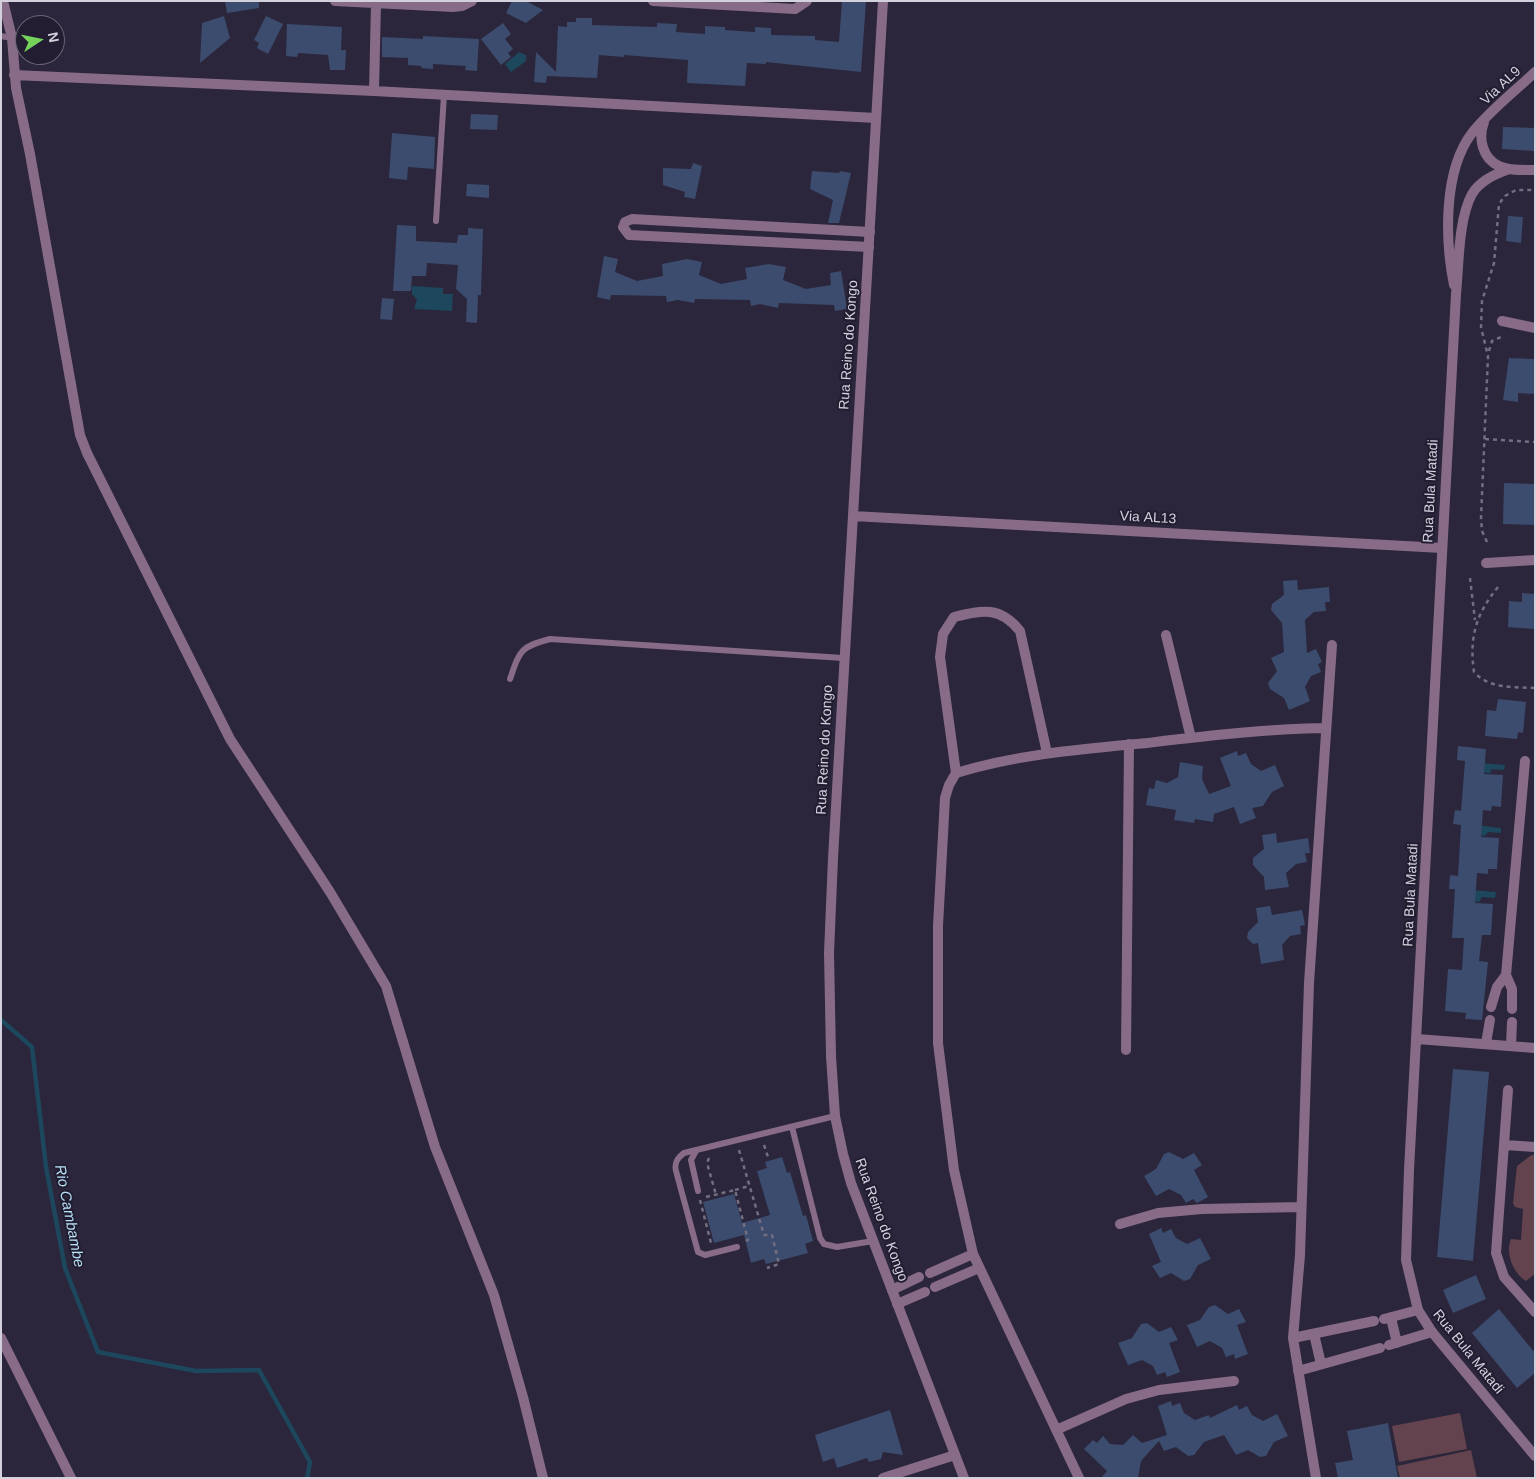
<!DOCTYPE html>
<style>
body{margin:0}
#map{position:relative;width:1536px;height:1479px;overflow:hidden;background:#2b263b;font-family:Arial,sans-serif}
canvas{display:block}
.frame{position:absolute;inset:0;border:2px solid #d4d1de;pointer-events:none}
.north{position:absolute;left:15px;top:15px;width:50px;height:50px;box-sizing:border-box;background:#221d31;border:1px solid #696576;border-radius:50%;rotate:79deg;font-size:14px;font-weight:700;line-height:20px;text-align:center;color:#d4d1de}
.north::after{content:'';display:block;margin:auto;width:18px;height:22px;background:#75d25a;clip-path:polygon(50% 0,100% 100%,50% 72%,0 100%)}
</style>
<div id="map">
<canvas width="1536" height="1479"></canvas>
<div class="frame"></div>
<div class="north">N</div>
</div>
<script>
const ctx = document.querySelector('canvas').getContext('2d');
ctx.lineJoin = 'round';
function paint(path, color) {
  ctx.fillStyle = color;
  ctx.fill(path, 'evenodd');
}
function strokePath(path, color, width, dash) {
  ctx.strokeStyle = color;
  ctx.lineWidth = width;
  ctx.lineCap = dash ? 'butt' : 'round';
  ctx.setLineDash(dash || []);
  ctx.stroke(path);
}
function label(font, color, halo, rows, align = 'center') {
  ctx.font = font + ' Arial,sans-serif';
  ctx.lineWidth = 4;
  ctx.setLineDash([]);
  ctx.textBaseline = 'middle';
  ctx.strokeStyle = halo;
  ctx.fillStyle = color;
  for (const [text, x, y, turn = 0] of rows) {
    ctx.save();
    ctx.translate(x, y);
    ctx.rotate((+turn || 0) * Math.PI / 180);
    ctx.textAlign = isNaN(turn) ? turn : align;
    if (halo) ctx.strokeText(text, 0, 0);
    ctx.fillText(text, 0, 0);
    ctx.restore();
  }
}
const green = new Path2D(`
 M 1535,1154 L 1535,1274 L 1526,1281 C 1513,1273 1505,1253 1511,1239 L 1521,1240 L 1523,1209 L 1515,1207 L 1513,1203 L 1517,1166 L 1530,1156 Z
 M 1460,1413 L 1467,1449 L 1399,1462 L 1392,1426 Z
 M 1471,1450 L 1477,1478 L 1400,1478 L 1397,1466 Z`);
const water = new Path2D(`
 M 519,52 L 526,55 L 526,61 L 511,72 L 505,64 Z
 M 412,286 L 443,288 L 443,294 L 453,294 L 452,311 L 414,309 L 417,300 L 412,294 Z
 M 1481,763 L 1505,765 L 1504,770 L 1492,769 L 1490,773 L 1480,772 Z
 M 1476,825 L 1501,828 L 1501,833 L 1488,832 L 1485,836 L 1475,835 Z
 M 1469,890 L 1496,892 L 1495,898 L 1482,897 L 1479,902 L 1468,900 Z`);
const stream = new Path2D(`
 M 1,1020 L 32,1047 L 46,1167 L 65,1268 L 98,1352 L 196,1371 L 259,1370 L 310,1462 L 307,1478`);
const building = new Path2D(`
 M 225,1 L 259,1 L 259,8 L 227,13 Z
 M 512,1 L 526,1 L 543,10 L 526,23 L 506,13 Z
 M 842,1 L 866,1 L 861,72 L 766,62 L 766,64 L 747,63 L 745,86 L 687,83 L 688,60 L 624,55 L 624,57 L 599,55 L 597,78 L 547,76 L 546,83 L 534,82 L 536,52 L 556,72 L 558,26 L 567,27 L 567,22 L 576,22 L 576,18 L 592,18 L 592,25 L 657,27 L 657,23 L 677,24 L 676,32 L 705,34 L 705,26 L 725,27 L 725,30 L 755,32 L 755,27 L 771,28 L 771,35 L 815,36 L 815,40 L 839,42 Z
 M 224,16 L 230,38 L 200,63 L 202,23 Z
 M 266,16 L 283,24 L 268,54 L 257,48 L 259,43 L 254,40 Z
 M 503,23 L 511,34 L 505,39 L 513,49 L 508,53 L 511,57 L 501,65 L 481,39 Z
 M 287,24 L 342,27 L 341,50 L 346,50 L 345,70 L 330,70 L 328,55 L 298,53 L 297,57 L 286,56 Z
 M 423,36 L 479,39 L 477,71 L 465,70 L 466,66 L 433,64 L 433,69 L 421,68 L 422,66 L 408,65 L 408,58 L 382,57 L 382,37 L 423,39 Z
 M 471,114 L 498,115 L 497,130 L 470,129 Z
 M 1503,127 L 1535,128 L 1535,151 L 1502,149 Z
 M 392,133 L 435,137 L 434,169 L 408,167 L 407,180 L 389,178 Z
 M 693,163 L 702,166 L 695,199 L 684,197 L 685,192 L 663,185 L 663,168 L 691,169 Z
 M 812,171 L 839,173 L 840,171 L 851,173 L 839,223 L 828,223 L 833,200 L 810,189 Z
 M 467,184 L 489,185 L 489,198 L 466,196 Z
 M 1508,216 L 1523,217 L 1521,243 L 1506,241 Z
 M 397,225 L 416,226 L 416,241 L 457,243 L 458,235 L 468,235 L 468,228 L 483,229 L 481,295 L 478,295 L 477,323 L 466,322 L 467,299 L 456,289 L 458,265 L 427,263 L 426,276 L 412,276 L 411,291 L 393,291 Z
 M 604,256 L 618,259 L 615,272 L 637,281 L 663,276 L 662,264 L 687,259 L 702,262 L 699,275 L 721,284 L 747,279 L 745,268 L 769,264 L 786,267 L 783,280 L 806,289 L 831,285 L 830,273 L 841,271 L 847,309 L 835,311 L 834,305 L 779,303 L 778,308 L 760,304 L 751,306 L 750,300 L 695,299 L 694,303 L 678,300 L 667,302 L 666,296 L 611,295 L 610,300 L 597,297 Z
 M 382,298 L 394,299 L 392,320 L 380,319 Z
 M 1509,358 L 1534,359 L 1535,392 L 1533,394 L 1518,393 L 1518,402 L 1503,400 Z
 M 1504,483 L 1535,484 L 1535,525 L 1503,524 Z
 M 1297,580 L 1298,590 L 1329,587 L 1330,602 L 1325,602 L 1326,611 L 1314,612 L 1305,620 L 1307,653 L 1316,649 L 1322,662 L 1318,664 L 1321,672 L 1311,676 L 1305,687 L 1310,701 L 1289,710 L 1284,698 L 1270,689 L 1268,683 L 1277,671 L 1271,658 L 1284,652 L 1282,623 L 1271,610 L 1272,604 L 1284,595 L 1283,581 Z
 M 1522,593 L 1535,594 L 1535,629 L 1508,627 L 1509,601 L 1522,602 Z
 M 1498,699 L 1526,702 L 1523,733 L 1518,732 L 1517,739 L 1485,736 L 1487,710 L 1496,711 Z
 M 1458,746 L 1486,749 L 1484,774 L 1503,775 L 1501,807 L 1492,806 L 1491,811 L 1483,810 L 1481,837 L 1499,838 L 1497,869 L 1488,869 L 1488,874 L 1477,873 L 1475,903 L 1493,904 L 1491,935 L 1482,935 L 1479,961 L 1488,962 L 1482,1020 L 1465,1019 L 1466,1013 L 1445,1011 L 1448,969 L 1462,970 L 1464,938 L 1452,938 L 1455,889 L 1449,889 L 1450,875 L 1458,876 L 1461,825 L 1453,824 L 1455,810 L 1461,811 L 1465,761 L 1457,760 Z
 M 1237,751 L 1238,756 L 1246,753 L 1251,764 L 1261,771 L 1275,765 L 1284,786 L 1272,792 L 1263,806 L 1252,808 L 1256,818 L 1240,824 L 1234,807 L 1214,814 L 1213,822 L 1195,819 L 1194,823 L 1174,820 L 1176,810 L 1146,805 L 1149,788 L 1154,789 L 1156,780 L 1167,783 L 1178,777 L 1180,762 L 1203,766 L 1202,779 L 1209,794 L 1231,786 L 1220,758 Z
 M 1276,833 L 1277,843 L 1308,838 L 1310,853 L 1305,853 L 1307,862 L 1296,864 L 1286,873 L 1289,887 L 1265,890 L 1264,877 L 1253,865 L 1253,858 L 1264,849 L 1262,835 Z
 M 1270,906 L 1272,915 L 1302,910 L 1305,925 L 1300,926 L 1301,934 L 1290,936 L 1282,945 L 1284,960 L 1261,964 L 1258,943 L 1253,944 L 1247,938 L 1248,932 L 1258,922 L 1256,908 Z
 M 1453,1069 L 1489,1072 L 1473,1261 L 1437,1257 Z
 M 1169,1152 L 1183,1159 L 1194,1153 L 1202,1165 L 1194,1170 L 1208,1197 L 1197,1203 L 1193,1199 L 1186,1203 L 1181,1195 L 1169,1189 L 1156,1196 L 1144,1176 L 1156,1169 L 1164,1154 Z
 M 782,1157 L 787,1173 L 790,1172 L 803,1216 L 806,1215 L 813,1241 L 805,1244 L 808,1253 L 766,1264 L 764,1259 L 751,1263 L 744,1235 L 714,1243 L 703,1202 L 734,1194 L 742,1223 L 770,1215 L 757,1171 L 767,1168 L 765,1162 Z
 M 1161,1228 L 1163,1233 L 1171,1229 L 1176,1238 L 1187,1244 L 1200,1238 L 1211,1259 L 1198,1265 L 1190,1279 L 1184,1281 L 1171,1273 L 1160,1278 L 1152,1266 L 1161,1262 L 1149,1234 Z
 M 1476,1275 L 1486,1299 L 1453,1313 L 1443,1290 Z
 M 1215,1305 L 1228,1314 L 1239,1309 L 1246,1322 L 1237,1325 L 1248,1354 L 1235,1359 L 1234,1354 L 1226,1357 L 1222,1348 L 1210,1341 L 1197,1347 L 1187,1325 L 1200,1320 L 1209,1307 Z
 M 1499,1309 L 1535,1353 L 1535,1373 L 1517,1388 L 1472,1333 Z
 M 1147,1323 L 1159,1332 L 1171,1327 L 1178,1340 L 1169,1343 L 1180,1372 L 1167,1377 L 1165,1372 L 1157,1375 L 1153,1366 L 1142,1360 L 1128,1365 L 1118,1343 L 1132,1338 L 1141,1324 Z
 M 1171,1401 L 1172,1406 L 1180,1403 L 1184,1413 L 1195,1420 L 1209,1415 L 1210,1418 L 1237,1405 L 1239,1410 L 1247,1406 L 1252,1415 L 1263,1421 L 1277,1414 L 1288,1436 L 1274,1442 L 1266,1456 L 1260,1457 L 1248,1450 L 1236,1455 L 1224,1435 L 1204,1442 L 1194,1455 L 1188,1456 L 1176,1447 L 1164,1451 L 1159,1441 L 1141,1461 L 1138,1478 L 1101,1478 L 1107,1471 L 1084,1449 L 1093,1440 L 1097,1443 L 1103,1436 L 1110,1444 L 1123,1445 L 1133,1435 L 1142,1443 L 1167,1435 L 1158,1406 Z
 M 890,1410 L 903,1455 L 883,1452 L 881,1459 L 869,1462 L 867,1458 L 837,1468 L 834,1458 L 823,1462 L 815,1435 Z
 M 1388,1423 L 1398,1478 L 1338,1478 L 1335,1463 L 1353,1460 L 1347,1431 Z`);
const path = new Path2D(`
 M 1489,351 L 1492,341 L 1501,337
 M 1485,439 L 1535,442
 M 1487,542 L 1482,531 L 1481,518 L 1488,356 L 1481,327 L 1482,301 L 1494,263 L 1499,204 L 1505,196 L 1516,190 L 1535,190
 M 1470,578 L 1475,620
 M 1498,587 C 1476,614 1469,637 1474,672 C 1489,689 1514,687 1535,688
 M 764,1145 L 768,1157
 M 739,1150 L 764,1235 L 772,1235 L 779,1264 L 767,1268
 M 709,1158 L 707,1163 L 716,1195
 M 735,1190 L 749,1186
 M 706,1197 L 735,1190 L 748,1240 L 744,1241
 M 700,1200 L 711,1243`);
const service = new Path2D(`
 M 1,36 L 12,38
 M 436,221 L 444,95
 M 510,679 C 520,650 520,647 550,639 L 843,658
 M 792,1127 L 820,1238 L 824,1244 L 837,1247 L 873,1241
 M 696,1151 L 691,1160 L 698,1191
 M 737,1247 L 705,1255 L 698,1252 L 676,1171 C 674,1163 677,1158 684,1153 L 835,1116`);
const minor = new Path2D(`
 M 3,1 L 12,38 L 16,88 L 30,154 L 80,435 L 87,453 L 230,739 L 330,892 L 386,986 L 435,1147 L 494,1295 L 523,1397 L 543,1478
 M 335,1 L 453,7 L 462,6 L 472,1
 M 653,1 L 795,9 L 807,1
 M 14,75 L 374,91 L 876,118
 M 374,91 L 376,3
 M 869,247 L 629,235 L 623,227 L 625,222 L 632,219 L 870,232
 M 1502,321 L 1535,328
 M 1486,563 L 1535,560
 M 1166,635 L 1191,738
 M 956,773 L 940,657 L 943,634 L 954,617 C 983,610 1000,606 1020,631 L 1047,753
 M 1491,1007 L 1497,987 L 1506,975
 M 1512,1009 L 1512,989 L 1506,975 L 1525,761
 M 1486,1043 L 1490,1020
 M 1511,1046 L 1512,1022
 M 1126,1050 L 1129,744
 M 1508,1090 L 1496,1253 L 1504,1277 L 1535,1312
 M 1505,1145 L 1535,1147
 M 1120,1224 L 1158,1213 L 1202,1209 L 1301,1207
 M 930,1273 L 973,1254
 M 935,1287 L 979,1268
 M 892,1290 L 919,1277
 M 897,1304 L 925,1292
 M 1391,1318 L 1397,1343
 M 1384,1319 L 1418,1310
 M 1314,1334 L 1321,1364
 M 1,1338 L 71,1478
 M 1293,1338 L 1374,1321
 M 1389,1345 L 1432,1332
 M 1298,1371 L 1380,1348
 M 1056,1430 L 1126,1399 L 1159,1390 L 1234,1381
 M 883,1478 L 955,1455
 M 1079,1478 L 973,1254 L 954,1170 L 938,1043 L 938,926 L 945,798 L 949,785 L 956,773 C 1018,754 1083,749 1147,743 C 1207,736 1266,729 1325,728
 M 1316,1478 L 1293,1338 L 1300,1255 L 1309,983 L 1332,645`);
const tertiary = new Path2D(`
 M 883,1 L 833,858 L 829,953 L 831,1056 L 835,1116 L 843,1154 L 851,1183 L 964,1478
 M 1484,122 C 1478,138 1482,158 1499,166 C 1509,171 1524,170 1535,170
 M 1510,169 C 1497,173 1480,181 1472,194 C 1458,220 1459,265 1456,294 L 1409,1170 L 1406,1260 L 1418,1310 L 1432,1332 L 1535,1456
 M 1454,285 C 1445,240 1443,171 1472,133 C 1489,111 1514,92 1535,72
 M 853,516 L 1442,548
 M 1417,1039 L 1535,1048`);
const streetNames = [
 ["Via AL9",1501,86,-43],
 ["Rua Reino do Kongo",849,345,-86],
 ["Rua Bula Matadi",1431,491,-87],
 ["Via AL13",1148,518,3],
 ["Rua Reino do Kongo",825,750,-87],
 ["Rua Bula Matadi",1411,895,-87],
 ["Rua Reino do Kongo",881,1220,70],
 ["Rua Bula Matadi",1468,1352,51]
];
const waterNames = [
 ["Rio Cambambe",69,1216,79]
];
paint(green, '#63434d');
paint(water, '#1c475c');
strokePath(stream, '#1c475c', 4.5);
paint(building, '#3c4c6e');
strokePath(path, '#736e80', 2.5, [4, 4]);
strokePath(service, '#886b87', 6);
strokePath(minor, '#886b87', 10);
strokePath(tertiary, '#886b87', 10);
label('14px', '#d4d1de', '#221d31', streetNames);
label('italic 15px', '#b6e0f7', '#221d31', waterNames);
</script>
